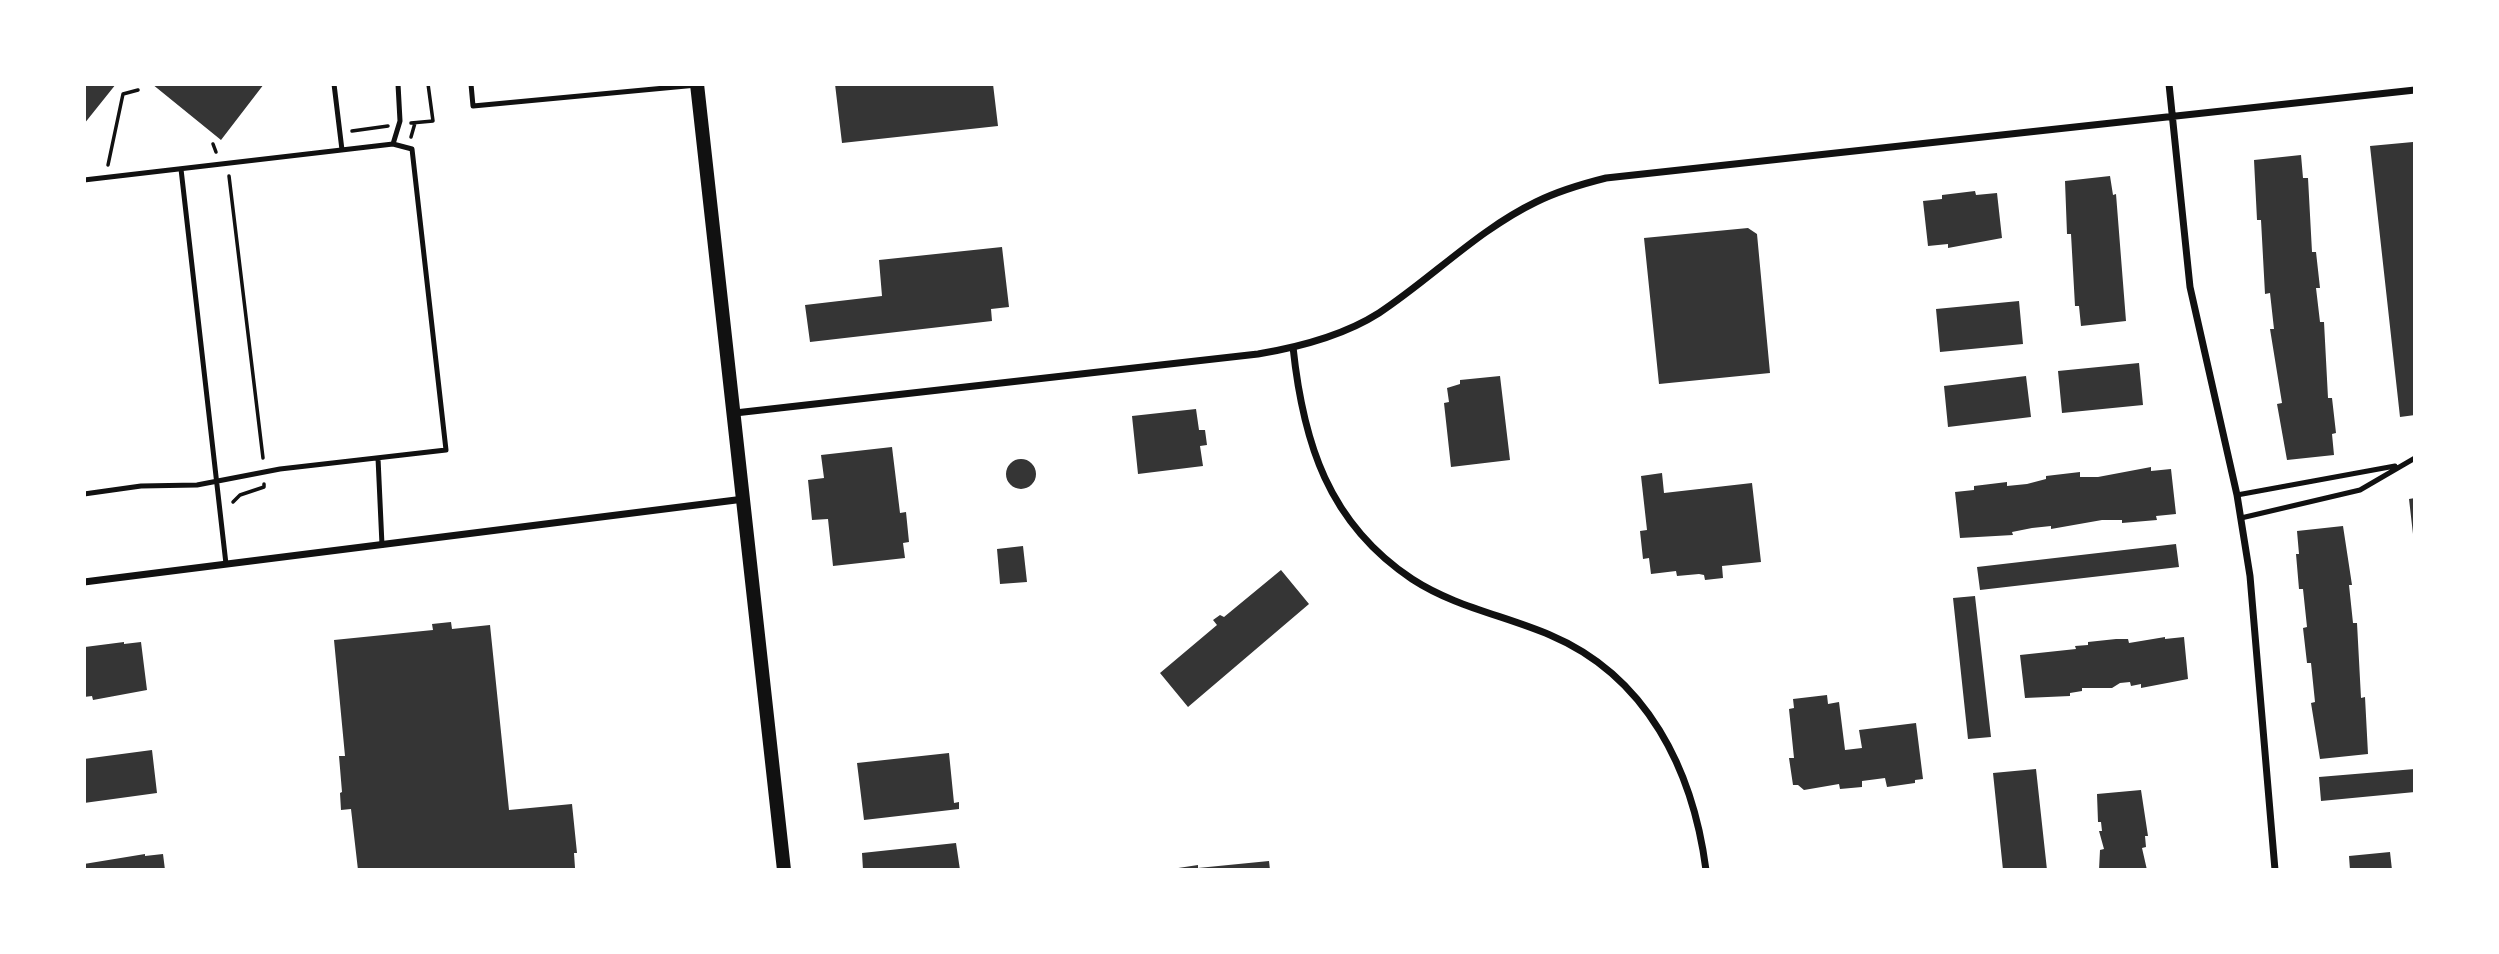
<!DOCTYPE html>
<html>
<head>
<meta charset="utf-8">
<style>
	body { margin:0 }
	#map { position:relative; width:2499px; height:954px; overflow:hidden; background:#fff; font-family:Georgia,serif }
	canvas { display:block }
	.frame { position:absolute; inset:0; border:86px solid #fff; pointer-events:none }
</style>
</head>
<body>
<div id="map">
<canvas width="2499" height="954"></canvas>
<div class="frame"></div>
</div>
<script>
const ctx = document.querySelector('canvas').getContext('2d');
ctx.lineJoin = 'round';
function fillPath(path, color) { ctx.fillStyle = color; ctx.fill(path, 'evenodd'); }
function stroke(path, color, width, dash) { ctx.strokeStyle = color; ctx.lineWidth = width; ctx.lineCap = dash ? 'butt' : 'round'; ctx.setLineDash(dash || []); ctx.stroke(path); }
fillPath(new Path2D(`
	M84 84H116L84 124Z
	M152 84H264L221 140Z
	M835 84H993L998 126 842 143Z
	M2413 142 2415 415 2400 417 2370 146Z
	M2301 155 2303 178H2308L2312 252H2316L2320 288H2316L2320 322H2324L2328 398H2332L2336 433 2332 434 2334 455 2287 460 2277 404 2282 403 2270 329H2274L2270 293 2265 294 2261 220H2257L2254 160Z
	M2110 176 2113 195 2116 194 2126 321 2081 326 2079 306H2075L2071 234H2067L2065 181Z
	M1975 191 1976 195 1997 193 2002 238 1948 248V244L1928 246 1923 201 1942 199V195Z
	M1748 228 1757 234 1770 373 1659 384 1644 238Z
	M1002 247 1009 307 991 309 992 321 810 342 805 305 882 296 879 260Z
	M2019 301 2023 344 1940 352 1936 309Z
	M2139 363 2143 405 2062 413 2058 371Z
	M1500 376 1510 460 1451 467 1444 403 1449 402 1447 388 1460 384V380Z
	M2026 376 2031 417 1948 427 1944 386Z
	M1196 409 1199 430H1205L1207 445 1200 446 1203 466 1138 474 1132 416Z
	M892 447 900 513 906 512 909 542 903 543 905 558 833 566 828 519 812 520 808 480 824 478 821 455Z
	M1006 474a15 15 0 1 1 30 0a15 15 0 1 1-30 0Z
	M2151 467V471L2171 469 2176 514 2156 516 2157 520 2122 523V520H2102L2051 529V526L2032 528 2012 532 2013 535 1960 538 1955 492 1974 490V486L2007 482V486L2027 484 2046 479V476L2080 472V477H2098Z
	M1662 473 1664 493 1752 483 1761 562 1722 566 1723 578 1705 580 1704 575 1699 574 1677 576 1676 571 1651 574 1649 558 1643 559 1640 531 1647 530 1641 476Z
	M2415 498V533L2413 534 2409 499Z
	M2343 526 2352 585H2349L2353 623H2357L2361 698 2365 697 2368 754 2320 759 2311 703 2315 702 2311 663H2307L2303 628 2307 627 2303 589H2299L2296 554H2299L2297 531Z
	M2176 544 2179 567 1980 590 1977 567Z
	M1023 546 1027 582 1000 584 997 549Z
	M1281 570 1309 604 1188 707 1160 673 1217 625 1213 620 1220 615 1224 617Z
	M1975 596 1991 737 1968 739 1953 598Z
	M451 622 452 629 490 625 509 810 572 804 577 853H574L575 868 358 870 351 809 341 810 340 793 342 792 339 756H345L334 640 433 630 432 624Z
	M2165 637V639L2184 637 2188 679 2141 688V684L2131 686 2130 682 2120 683 2112 688H2082V691L2070 693V696L2025 698 2020 655 2076 649 2075 646 2088 645V642L2116 639H2128L2129 643Z
	M124 642V644L141 642 147 690 93 700 92 696 84 697 85 647Z
	M1827 695 1828 704 1839 702 1845 750 1862 748 1859 730 1916 723 1923 779 1915 780V783L1887 787 1885 778 1862 781V787L1840 789 1839 784 1804 790 1798 785H1793L1789 758H1794L1789 709 1794 708 1793 699Z
	M152 750 157 793 84 803V759Z
	M949 753 954 803 959 802V809L864 820 857 763Z
	M2036 769 2047 870H2003L1993 773Z
	M2415 769V792L2321 801 2319 777Z
	M2141 790 2148 836H2145L2146 847 2142 848 2147 870H2099L2100 850 2104 849 2099 831H2102L2101 822H2098L2097 794Z
	M956 843 960 870H863L862 853Z
	M2390 852 2392 870H2350L2349 856Z
	M145 854V856L163 854 165 870H84V864Z
	M1269 861 1270 870H1165L1198 865V868Z`), '#353535');
stroke(new Path2D(`
	M411 123 433 121 428 84
	M352 131 388 126
	M411 137 415 123
	M213 144 216 152
	M108 165 123 94 138 90
	M229 176 263 458
	M233 502 240 495 264 487V484`), '#111', 3.5);
stroke(new Path2D(`
	M334 84 342 150
	M471 84 473 106 697 85
	M393 144 400 121 398 84
	M181 169 226 564
	M84 180 393 144 412 149 446 450 280 469 197 485 141 486 84 494
	M378 458 382 545
	M2237 495 2395 466
	M2241 518 2360 490 2415 458`), '#111', 5);
stroke(new Path2D(`
	M2169 84 2190 287 2237 495 2250 576 2275 870
	M1293 347C1303 442 1328 523 1412 579 1455 607 1503 615 1550 635 1647 676 1693 770 1706 870
	M735 413 1258 354C1300 347 1343 336 1379 313 1432 278 1478 230 1536 202 1558 191 1582 184 1606 178L2415 90
	M84 582 744 499`), '#111', 7);
stroke(new Path2D(`
	M697 84 784 870`), '#111', 14);
</script>
</body>
</html>
